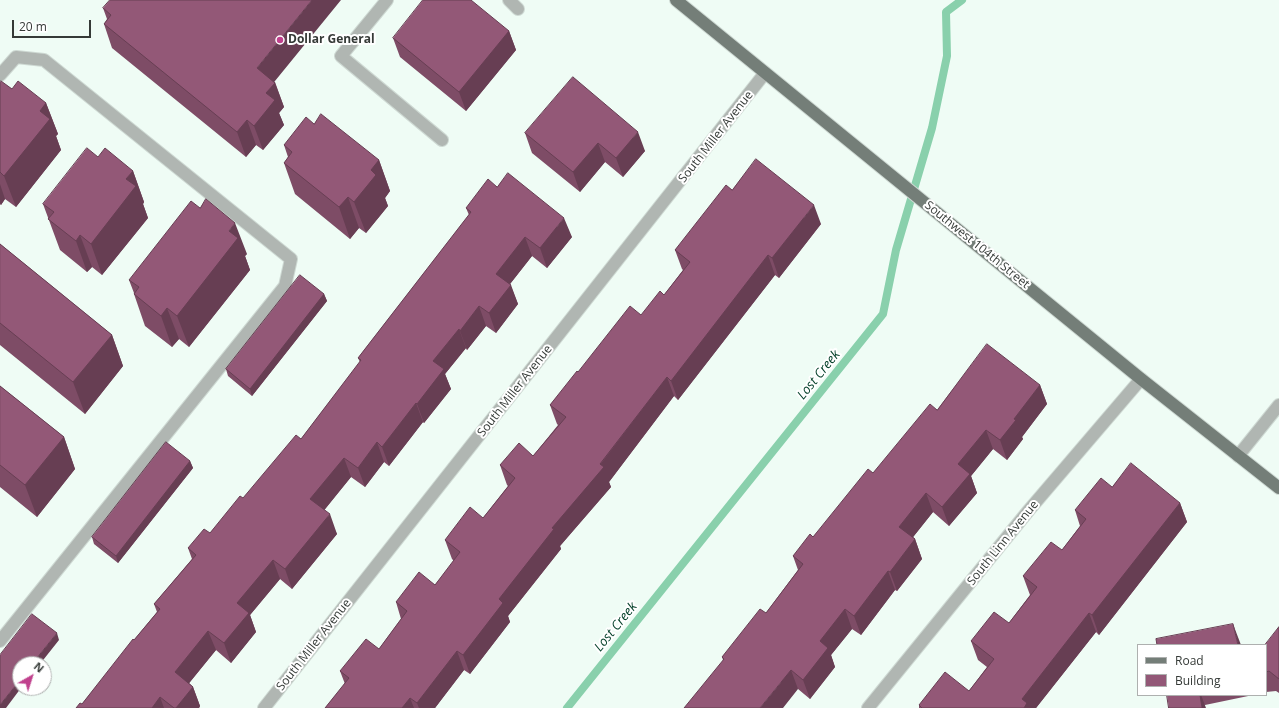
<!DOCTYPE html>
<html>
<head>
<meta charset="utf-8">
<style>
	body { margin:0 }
	#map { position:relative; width:1279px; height:708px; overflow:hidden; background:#effcf5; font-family:"Open Sans",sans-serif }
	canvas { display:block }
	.legend { position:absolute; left:1137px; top:644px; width:130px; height:52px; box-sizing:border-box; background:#fff; border:1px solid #aeb0af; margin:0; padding:5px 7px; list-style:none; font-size:12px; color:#353a37 }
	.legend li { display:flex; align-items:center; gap:8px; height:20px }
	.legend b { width:20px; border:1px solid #aeb0af }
	.north { position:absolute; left:12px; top:656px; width:40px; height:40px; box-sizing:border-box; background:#fff; border:1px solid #aeb0af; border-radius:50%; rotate:39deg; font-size:11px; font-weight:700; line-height:16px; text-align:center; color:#353a37 }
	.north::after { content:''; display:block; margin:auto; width:14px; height:18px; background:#c0418d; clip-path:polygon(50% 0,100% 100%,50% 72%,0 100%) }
	.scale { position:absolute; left:12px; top:20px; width:79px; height:18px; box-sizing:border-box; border:2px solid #353a37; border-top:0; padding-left:5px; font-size:12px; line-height:14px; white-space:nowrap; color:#353a37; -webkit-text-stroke:3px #fff; paint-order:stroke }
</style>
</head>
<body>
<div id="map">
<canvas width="1279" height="708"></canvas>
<ul class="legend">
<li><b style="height:5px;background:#747e78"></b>Road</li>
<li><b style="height:11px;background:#935877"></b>Building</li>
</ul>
<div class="north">N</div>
<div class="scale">20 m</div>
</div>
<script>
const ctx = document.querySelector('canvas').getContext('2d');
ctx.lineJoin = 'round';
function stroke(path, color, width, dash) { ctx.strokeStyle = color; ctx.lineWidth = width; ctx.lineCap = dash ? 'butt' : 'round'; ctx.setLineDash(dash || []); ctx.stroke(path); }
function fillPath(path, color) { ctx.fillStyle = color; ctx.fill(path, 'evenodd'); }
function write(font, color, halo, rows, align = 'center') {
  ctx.font = font + ' "Open Sans",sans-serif'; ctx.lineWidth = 4; ctx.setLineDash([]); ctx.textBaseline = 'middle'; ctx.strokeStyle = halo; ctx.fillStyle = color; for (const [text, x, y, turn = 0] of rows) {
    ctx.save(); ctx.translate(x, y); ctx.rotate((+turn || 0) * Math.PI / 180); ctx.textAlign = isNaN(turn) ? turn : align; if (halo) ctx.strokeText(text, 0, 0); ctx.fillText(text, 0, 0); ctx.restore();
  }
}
stroke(new Path2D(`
	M567 708 883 314 896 250 932 128 947 56 946 12 962 0`), '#89d0ac', 8);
const minor = new Path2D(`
	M387 0 341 56 442 140
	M509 0 518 9
	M0 75 16 57 44 60 291 259 285 286 0 641
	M1238 456 1279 405
	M264 708 765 73
	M868 708 1029 510 1141 379`);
const major = new Path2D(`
	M676 0 1141 379 1279 488`);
stroke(minor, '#ced9d3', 14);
stroke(major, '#ced9d3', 14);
stroke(minor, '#b0b6b2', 12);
stroke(major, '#747e78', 12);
fillPath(new Path2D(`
	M103 8 275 82 284 107 279 113 284 125 263 150 256 145 246 157 112 48 104 24 107 19Z
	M509 31 516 50 466 111 400 57 393 38Z
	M573 77 645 151 623 177 605 162 580 192 532 153 525 133Z
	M0 82 12 89 46 103 58 134 56 136 61 150 16 207 5 199 1 205 0 204Z
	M314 124 379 160 390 191 385 198 388 206 366 233 359 228 350 239 295 194 284 163 288 157 284 145Z
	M98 157 133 171 144 202 143 204 148 218 102 275 92 267 87 272 60 250 43 204Z
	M497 187 572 237 547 268 532 256 510 284 518 304 496 333 486 326 467 350 466 348 445 374 451 389 424 423 423 422 389 466 384 462 365 487 351 477 324 510 337 534 292 589 280 579 250 615 256 632 231 663 216 650 189 683 193 687 200 706 199 708H76L82 704 134 640 157 612 154 604 192 559 188 548 210 533 301 439 360 362 358 358 469 215 466 208Z
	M732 190 821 224 779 278 775 275 678 400 674 396 609 482 611 487 560 546 561 549 508 616 510 622 470 674 464 670 435 708H325L345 684 340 671 379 649 401 619 396 602 435 585 454 561 452 559 445 540 483 518 508 486 507 485 500 465 533 456 558 425 557 424 550 405 578 372 664 295 683 270 682 269 675 250Z
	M0 244 112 335 123 366 85 414 0 345Z
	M247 254 245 256 250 270 189 347 179 339 172 347 145 326 134 294V293L129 280Z
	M324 294 327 301 252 396 228 376 226 369Z
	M1040 385 1047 404 1022 437 1023 439 1007 460 993 449 971 476 977 493 949 526 933 512 913 537 915 539 922 559 897 591 895 590 861 635 852 629 831 655 835 667 810 699 798 689 723 660 722 657 766 613 798 570 793 556 813 537 873 473 937 410Z
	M0 386 64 437 75 469 37 517 0 487Z
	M190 461 193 468 118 563 94 544 92 537Z
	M1112 487 1180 503 1187 522 1099 635 1096 632 1036 708H919V705L969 691 987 667 978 660 971 641 1009 623 1030 595 1023 576 1062 550 1080 526 1075 510Z
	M1279 627V693L1276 691 1266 692V645Z
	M1167 695H1253L1205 705Z`), '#7e4c66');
fillPath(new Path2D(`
	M312 0H341L266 92 257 68Z
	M509 31 516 50 466 111 459 92Z
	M275 83 284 107 279 113 284 125 263 150 254 126 266 93Z
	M46 103 58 134 56 136 61 150 16 207 4 176 40 111Z
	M247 120 256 145 246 157 237 132Z
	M638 132 645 151 623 177 616 158Z
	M598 143 605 162 580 192 573 172Z
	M379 160 390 191 385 198 388 206 366 233 354 202 371 170Z
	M133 171 144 202 143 204 148 218 102 275 91 244 126 179Z
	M0 184 5 199 1 205 0 203Z
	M348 197 359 228 350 239 339 207Z
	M814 205 821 224 779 278 772 258Z
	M564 218 572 237 547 268 540 248Z
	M235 223 247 254 245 256 250 270 189 347 177 316 229 231Z
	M80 235 92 267 87 272 76 241Z
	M525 237 532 256 503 293 496 274Z
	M768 255 775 275 678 400 671 381Z
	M511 285 518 304 496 333 489 313Z
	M324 294 327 301 252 396 250 389Z
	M479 306 486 326 467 350 460 331Z
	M167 308 179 339 172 347 161 316Z
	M459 329 466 348 445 374 451 389 424 423 417 404 433 361Z
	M112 335 123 366 85 414 73 382Z
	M667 377 674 396 609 482 611 487 560 546 561 549 508 616 510 622 470 674 463 655 499 599 552 528Z
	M1040 385 1047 404 1022 437 1023 439 1007 460 1000 440 1014 419Z
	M416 403 423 422 389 466 382 447Z
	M986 430 993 449 971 476 977 493 949 526 942 507 958 464Z
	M64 437 75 469 37 517 25 485Z
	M377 442 384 462 365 487 358 468Z
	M344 458 351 477 318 518 310 499Z
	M190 461 193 468 118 563 116 556Z
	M926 493 933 512 906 546 899 527Z
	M1180 503 1187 522 1099 635 1092 615Z
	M330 514 337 534 292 589 285 569Z
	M915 539 922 559 897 591 890 572Z
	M273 560 280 579 250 615 256 632 231 663 224 643 237 603Z
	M888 571 895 590 861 635 854 616Z
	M845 609 852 629 831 655 835 667 810 699 803 680 820 641Z
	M1089 613 1096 632 1036 708H1024L1022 699Z
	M1233 624 1241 645H1238Z
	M208 631 216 650 182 692 175 672Z
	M57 633 59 640 40 664H32Z
	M457 651 464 670 435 708H419L417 703Z
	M791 670 798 689 783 708H760Z
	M20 680V688H21L6 708H0V705Z
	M193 687 200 706 199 708H176Z
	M1200 695H1201L1206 708H1202Z
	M160 697 164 708H152Z
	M410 698 414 708H402Z`), '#673e53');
const building = new Path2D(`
	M110 0H312L257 68 275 83 266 93 275 100 254 126 247 120 237 132 104 24 111 15 103 8Z
	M423 0H471L509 31 459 92 393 38Z
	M573 77 638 132 616 158 598 143 573 172 525 133Z
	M1 81 12 89 18 81 46 103 40 111 50 119 4 176 0 172V82Z
	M321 114 379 160 371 170 376 175 354 202 348 197 339 207 284 163 292 152 284 145 306 117 314 124Z
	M87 148 98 157 105 148 133 171 126 179 136 186 91 244 80 235 76 241 48 219 54 212 43 204Z
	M756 159 814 205 772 258 768 255 671 381 667 377 600 464 604 467 552 528 554 529 499 599 503 603 463 655 457 651 417 703 410 698 402 708H325L349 678 340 671 366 639 379 649 407 611 396 602 419 572 435 585 460 552 445 540 470 507 483 518 515 478 500 465 519 443 533 456 566 417 550 405 577 371 578 372 630 306 641 315 660 291 664 295 690 262 675 250 726 185 732 190Z
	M508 173 564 218 540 248 525 237 496 274 511 285 489 313 479 306 460 331 459 329 433 361 444 369 417 404 416 403 382 447 377 442 358 468 344 458 310 499 330 514 285 569 273 560 237 603 249 613 224 643 208 631 175 672 193 687 176 708H174L160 697 152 708H76L80 703 82 704 133 639 134 640 160 609 154 604 196 555 188 548 204 529 210 533 240 496 243 498 296 435 301 439 361 360 358 358 471 212 466 208 488 179 497 187Z
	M206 199 235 223 229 231 238 238 177 316 167 308 161 316 134 294 139 287 129 280 191 201 200 208Z
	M0 244 112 335 73 382 0 323Z
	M300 275 324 294 250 389 226 369Z
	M987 344 1040 385 1014 419 1016 420 1000 440 986 430 958 464 970 474 942 507 926 493 899 527 915 539 890 572 888 571 854 616 845 609 820 641 828 648 803 680 791 670 760 708H684L724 659 722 657 760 609 766 613 803 564 793 556 810 534 813 537 868 469 873 473 930 404 937 410Z
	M0 386 64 437 25 485 0 465Z
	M166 442 190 461 116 556 92 537Z
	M1131 463 1180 503 1092 615 1089 613 1022 699 1027 703 1024 708H922L919 705 945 672 969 691 994 659 971 641 994 612 1009 623 1037 587 1023 576 1051 542 1062 550 1086 519 1075 510 1101 478 1112 487Z
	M32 614 57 633 32 664H20V680L0 705V655Z
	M1233 624 1238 645H1157L1156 639Z
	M1279 627V679L1269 671 1266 672V645H1265Z
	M1167 695H1200L1202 708H1169Z`);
fillPath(building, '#935877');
stroke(building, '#673e53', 1);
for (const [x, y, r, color] of [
	[280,40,4,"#c0418d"]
]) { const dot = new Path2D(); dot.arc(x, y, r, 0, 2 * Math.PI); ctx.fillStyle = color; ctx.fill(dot); stroke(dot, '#fff', 1.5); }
write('bold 12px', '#353a37', '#fff', [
	["Dollar General",288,40]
], 'left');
write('12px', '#353a37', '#fff', [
	["South Miller Avenue",716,137,-52],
	["Southwest 104th Street",977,245,39],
	["South Miller Avenue",515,391,-52],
	["South Linn Avenue",1003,543,-51],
	["South Miller Avenue",314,645,-52]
]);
write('italic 13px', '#07432c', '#fff', [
	["Lost Creek",819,375,-51],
	["Lost Creek",616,627,-51]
]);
</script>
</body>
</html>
